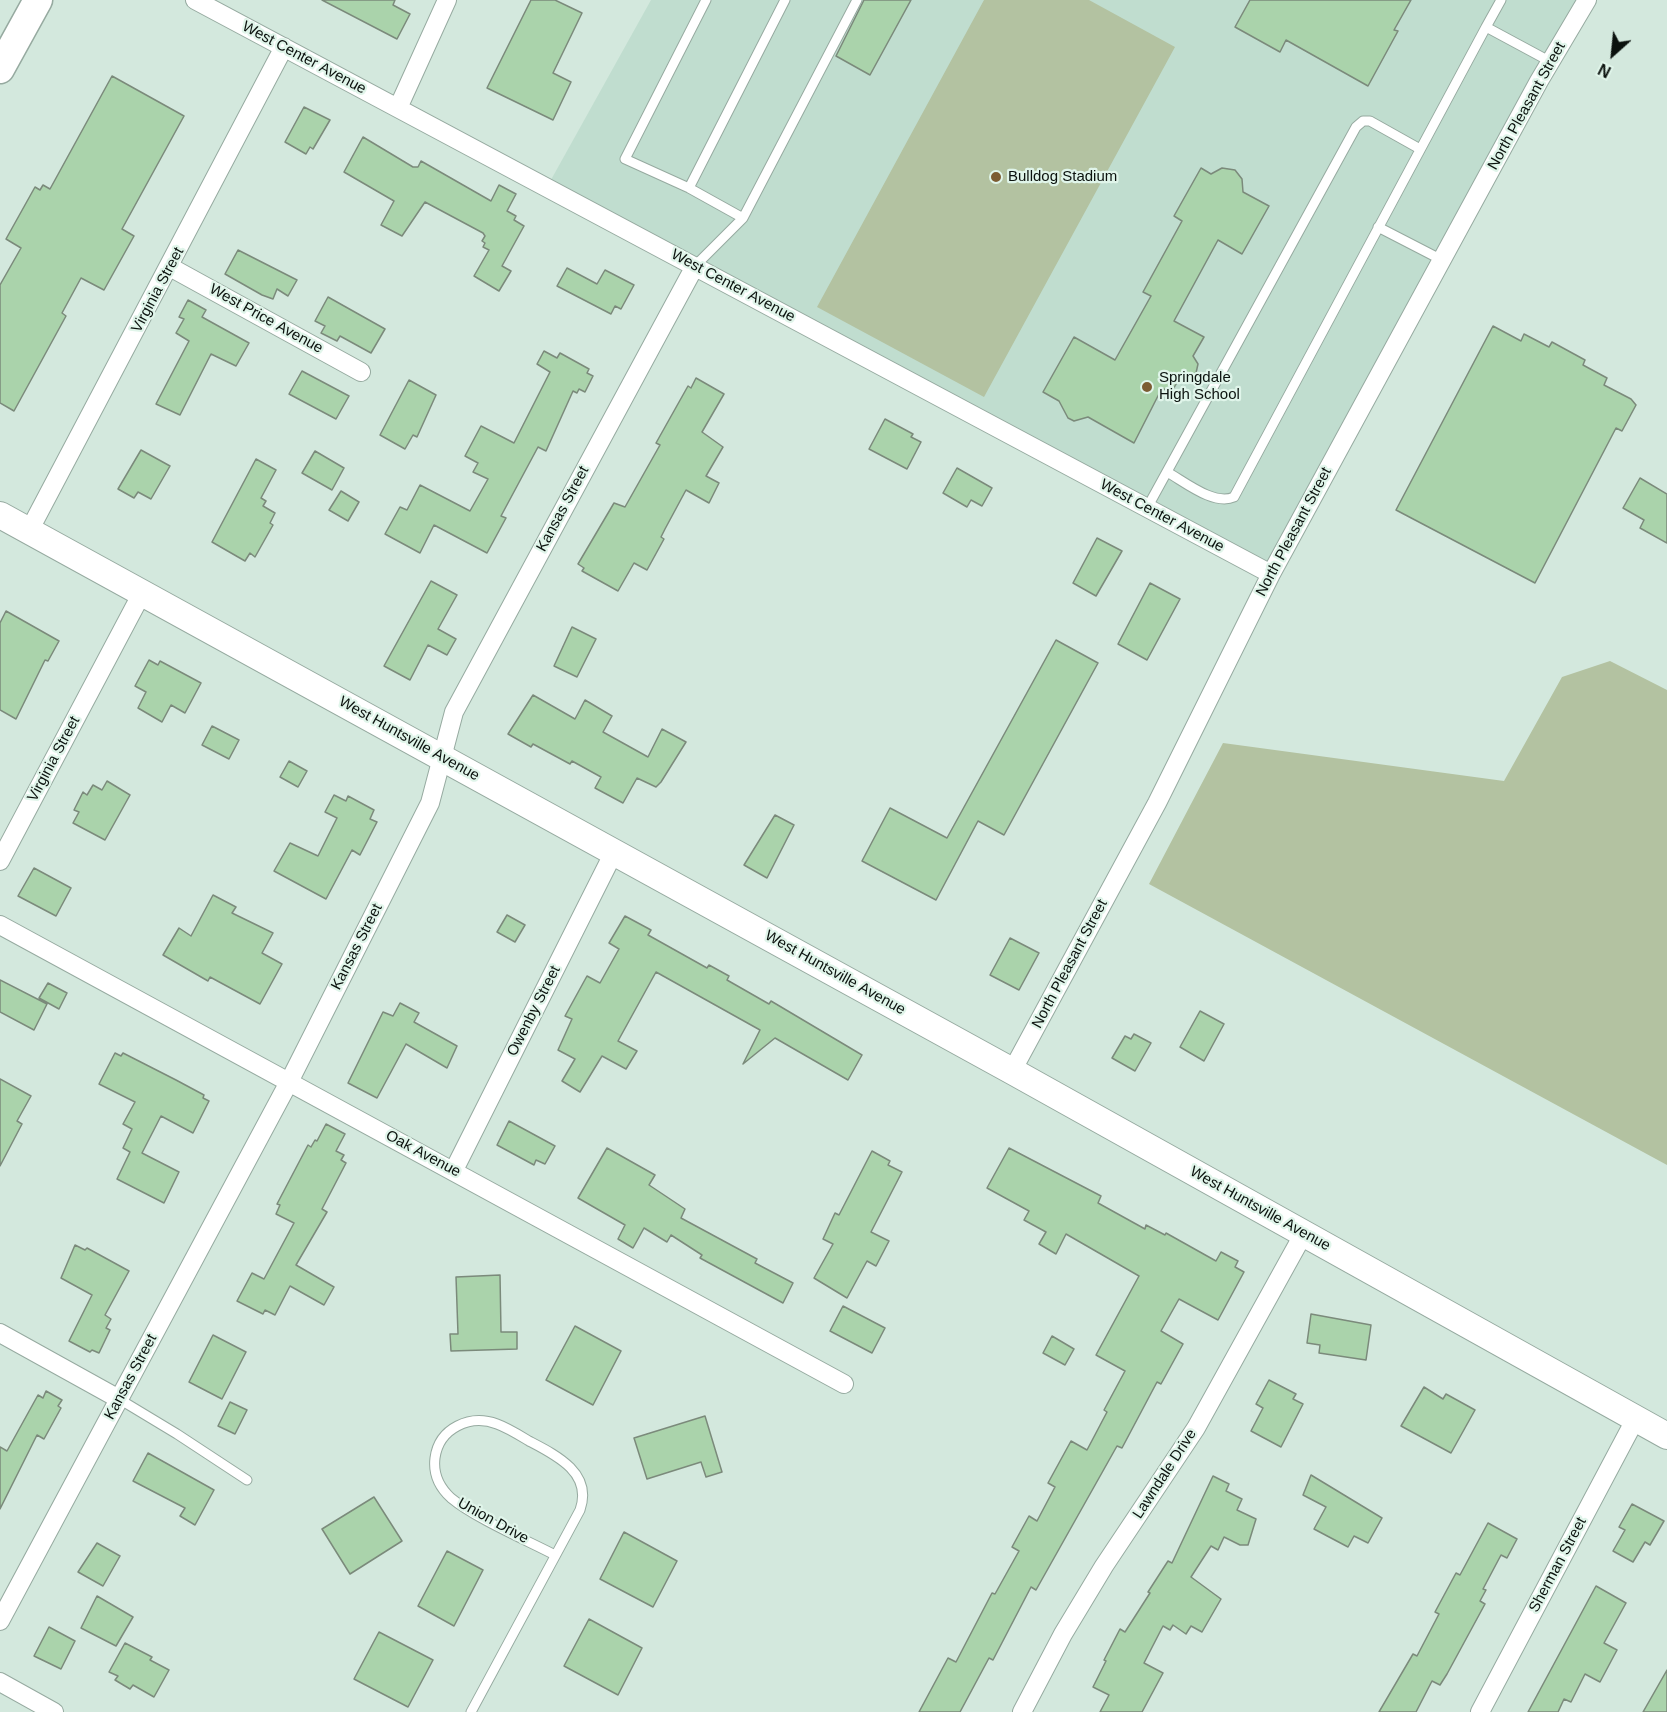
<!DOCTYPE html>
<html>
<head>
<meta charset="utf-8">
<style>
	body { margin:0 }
	#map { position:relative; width:1667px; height:1712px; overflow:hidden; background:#d3e8dd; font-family:Helvetica,sans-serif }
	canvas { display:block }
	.north { position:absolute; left:1583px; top:24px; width:60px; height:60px; -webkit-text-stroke:4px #e0f5ea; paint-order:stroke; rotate:207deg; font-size:16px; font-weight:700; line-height:24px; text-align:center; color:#0b120e }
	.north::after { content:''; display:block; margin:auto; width:21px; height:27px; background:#0b120e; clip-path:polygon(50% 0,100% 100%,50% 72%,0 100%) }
</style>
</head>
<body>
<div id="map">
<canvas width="1667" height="1712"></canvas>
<div class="north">N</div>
</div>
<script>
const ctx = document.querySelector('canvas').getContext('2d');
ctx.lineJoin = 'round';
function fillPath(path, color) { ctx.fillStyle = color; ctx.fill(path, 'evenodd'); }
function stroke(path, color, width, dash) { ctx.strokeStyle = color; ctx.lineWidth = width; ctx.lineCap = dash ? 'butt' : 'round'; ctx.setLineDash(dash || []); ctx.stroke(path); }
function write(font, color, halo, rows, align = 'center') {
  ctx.font = font + ' Helvetica,sans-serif'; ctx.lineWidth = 4.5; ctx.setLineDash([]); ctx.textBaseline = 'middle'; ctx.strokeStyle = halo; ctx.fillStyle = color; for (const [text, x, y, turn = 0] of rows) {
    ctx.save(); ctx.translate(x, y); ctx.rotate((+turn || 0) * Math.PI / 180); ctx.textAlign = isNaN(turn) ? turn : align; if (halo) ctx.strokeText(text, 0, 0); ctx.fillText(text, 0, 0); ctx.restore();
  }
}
fillPath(new Path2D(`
	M651 0H1587L1271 574 547 187Z`), '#c0ddcf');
fillPath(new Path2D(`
	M984 0H1089L1175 47 984 397 817 307Z
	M1610 661 1667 690V1165L1149 884 1223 743 1504 781 1562 677Z`), '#b3c2a1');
const building = new Path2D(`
	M322 0H395L393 5 410 14 397 39Z
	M531 0H555L582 13 553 73 571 82 553 120 487 88Z
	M864 0H911L870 75 836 56Z
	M1250 0H1411L1394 30 1398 31 1368 86 1286 40 1280 52 1235 27Z
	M112 76 184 116 122 229 134 236 104 290 81 278 62 313 66 316 14 411 0 403V285L21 248 6 239 35 187 40 190 43 185 50 189Z
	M304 107 330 120 313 149 310 147 306 154 285 142Z
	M363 137 413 167H418L421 161 491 201 499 185 516 194 507 211 516 216 514 220 524 226 502 266 511 271 499 291 474 276 489 250 483 247 485 243 482 241 485 236 483 233 425 202 402 236 381 225 394 201 344 172Z
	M1201 168 1211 174 1222 168 1235 170 1242 179 1243 192 1269 206 1242 254 1218 240 1174 321 1204 337 1193 356 1198 364 1196 373 1179 379 1171 393 1162 388 1134 443 1088 417 1074 421 1068 418 1059 401 1043 392 1074 337 1115 360 1151 296 1143 292 1182 221 1174 216Z
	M238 250 297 280 288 296 277 289 273 299 262 295 225 274Z
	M567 268 597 284 605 270 634 285 621 309 615 306 611 314 557 286Z
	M328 297 385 329 371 353 340 336 337 341 321 333 325 326 315 321Z
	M188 300 206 310 202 317 249 343 236 366 211 354 180 415 156 404 189 341 176 333 184 319 179 317Z
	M1493 326 1521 341 1524 334 1549 347 1552 342 1585 360 1583 365 1607 378 1604 385 1631 399 1636 405 1622 431 1616 428 1535 583 1396 510Z
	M544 351 557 358 560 353 589 369 587 373 593 376 585 392 579 389 577 393 573 391 546 451 538 447 501 516 506 518 487 553 434 525 420 553 385 534 400 507 407 510 420 485 470 511 488 479 473 472 478 463 465 456 481 426 514 443 550 372 537 364Z
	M302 371 349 396 336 419 289 394Z
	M696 378 724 394 702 432 723 447 706 476 719 483 709 503 686 490 665 529 661 537 664 539 647 570 634 563 618 591 582 571 584 568 578 564 614 503 625 507 660 445 656 443 688 386 691 388Z
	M409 380 436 395 417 437 413 435 405 449 380 435Z
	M885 419 913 434 911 437 921 442 907 469 869 449Z
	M141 450 170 466 151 499 138 492 134 498 118 489Z
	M315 451 344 468 332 490 302 473Z
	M256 459 276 470 261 498 266 501 263 506 275 513 270 523 273 525 255 557 250 553 245 561 212 542Z
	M957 468 992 488 982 506 971 500 967 507 943 493Z
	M1640 478 1667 494V543L1640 528 1644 520 1623 508Z
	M341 491 359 502 348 521 329 510Z
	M1097 538 1122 551 1096 596 1073 583Z
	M431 581 457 595 438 629 456 639 447 655 428 645 410 680 384 666Z
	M1150 583 1180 599 1147 660 1118 644Z
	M6 611 59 641 48 661 45 660 16 719 0 710V623Z
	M572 627 596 639 577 677 554 666Z
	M1056 640 1098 663 1004 835 978 821 936 900 862 861 890 808 947 838Z
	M149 660 158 665 160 661 201 683 185 713 171 705 162 722 138 708 146 692 135 686Z
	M533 695 575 719 585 700 612 716 603 732 648 757 662 729 686 742 661 782 656 787 637 778 623 803 595 788 601 777 572 761 570 764 533 744 531 747 508 734Z
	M212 726 239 740 229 759 202 745Z
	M289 761 307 771 298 787 280 777Z
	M107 781 130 795 105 840 73 823 79 812 74 810 83 792 87 795 93 785 102 790Z
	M334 795 346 801 348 796 374 810 370 819 377 822 360 855 352 850 326 899 274 871 290 843 318 856 337 818 325 812Z
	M775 815 794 825 767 878 744 865Z
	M34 868 71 888 56 916 18 896Z
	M213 895 236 907 232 913 273 933 262 953 282 964 260 1004 210 977 208 981 163 955 179 928 191 936Z
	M507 915 525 925 515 942 497 932Z
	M625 916 651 930 648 935 707 968 709 965 729 976 727 980 769 1004 771 1001 862 1055 848 1080 775 1038 743 1064 760 1030 656 972 618 1041 637 1051 626 1069 602 1056 580 1092 562 1081 575 1059 558 1050 572 1019 565 1016 587 976 600 983 619 949 609 943Z
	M1010 938 1039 953 1019 990 990 975Z
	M0 980 47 1004 34 1030 0 1012Z
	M48 983 67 993 59 1009 39 998Z
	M400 1003 419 1013 414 1022 457 1046 447 1068 406 1044 377 1098 348 1083 383 1012 393 1016Z
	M1200 1011 1224 1024 1204 1061 1180 1047Z
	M1134 1034 1151 1043 1135 1071 1112 1058 1125 1036 1131 1039Z
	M115 1053 121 1056 123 1053 176 1080 204 1095 203 1098 209 1101 193 1133 161 1116 142 1153 179 1172 164 1203 117 1179 130 1152 123 1148 132 1129 123 1124 135 1102 99 1084Z
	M0 1079 31 1096 17 1121 22 1124 0 1166Z
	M509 1121 555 1146 545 1164 536 1160 534 1165 497 1145Z
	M326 1124 345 1134 336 1151 344 1155 341 1160 346 1163 322 1209 327 1212 296 1265 334 1287 324 1305 290 1286 275 1315 265 1310 263 1314 237 1301 252 1273 264 1279 294 1223 276 1214 280 1205 277 1204 308 1145 311 1147 315 1140 317 1141Z
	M607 1148 655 1175 649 1185 685 1209 681 1218 757 1259 755 1263 793 1283 783 1303 700 1258 702 1255 671 1235 667 1242 644 1228 633 1248 618 1239 625 1225 578 1198Z
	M1009 1148 1101 1196 1098 1203 1145 1229 1146 1225 1165 1235 1166 1233 1216 1261 1221 1252 1238 1261 1235 1267 1244 1272 1218 1320 1179 1299 1161 1331 1183 1344 1161 1384 1157 1382 1122 1448 1117 1446 1036 1590 1031 1587 993 1660 989 1658 960 1712H919L948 1658 956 1662 992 1593 995 1594 1019 1551 1012 1547 1029 1516 1037 1521 1055 1487 1048 1483 1071 1441 1087 1450 1107 1412 1104 1410 1125 1371 1096 1355 1139 1276 1066 1234 1056 1254 1039 1244 1046 1232 1024 1220 1029 1211 987 1188Z
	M872 1151 890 1161 888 1165 902 1172 871 1232 889 1241 876 1266 867 1261 847 1298 814 1278 833 1244 823 1239 835 1213 839 1215Z
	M75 1245 85 1250 87 1248 129 1271 105 1315 111 1319 106 1328 110 1330 99 1353 92 1350 90 1352 69 1341 92 1295 61 1278Z
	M500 1275 501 1332H517V1349L451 1351 450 1334H458L456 1277Z
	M843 1306 885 1328 872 1353 830 1331Z
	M1311 1314 1371 1325 1366 1360 1319 1353 1320 1345 1307 1343Z
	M575 1326 621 1351 593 1405 546 1380Z
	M213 1335 246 1352 222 1399 189 1382Z
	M1052 1336 1074 1349 1065 1365 1043 1353Z
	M1269 1380 1296 1394 1293 1399 1303 1404 1281 1447 1251 1431 1263 1408 1256 1404Z
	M1424 1387 1443 1399 1446 1394 1475 1410 1451 1453 1401 1426Z
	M46 1391 62 1400 58 1406 61 1408 44 1439 37 1435 0 1509V1447L7 1451 38 1395 43 1398Z
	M230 1402 247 1410 235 1434 218 1426Z
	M705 1416 722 1472 706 1477 701 1462 647 1479 634 1438Z
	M148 1453 214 1490 195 1525 180 1516 185 1508 133 1481Z
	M1311 1475 1382 1518 1368 1543 1354 1536 1348 1547 1314 1529 1326 1507 1303 1495Z
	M1213 1476 1229 1484 1226 1491 1242 1499 1237 1510 1256 1519 1248 1545H1240L1224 1537 1218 1550 1211 1546 1191 1577 1221 1599 1202 1632 1191 1626 1186 1634 1173 1625 1170 1630 1163 1626 1144 1663 1163 1673 1142 1712H1100L1109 1695 1093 1687 1106 1661 1104 1660 1120 1629 1125 1632 1150 1593 1148 1592 1168 1561 1172 1563Z
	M374 1497 402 1541 350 1574 322 1529Z
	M1632 1504 1664 1521 1650 1545 1645 1542 1633 1562 1613 1551 1625 1530 1619 1527Z
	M1488 1523 1517 1539 1507 1558 1501 1555 1483 1589 1486 1590 1480 1601 1485 1604 1447 1674 1440 1685 1432 1681 1416 1712H1379L1413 1654 1417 1656 1439 1614 1435 1612 1456 1573 1460 1575Z
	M624 1532 677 1561 653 1607 600 1579Z
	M97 1543 120 1556 103 1586 78 1572Z
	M447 1551 483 1570 454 1626 418 1606Z
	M1596 1586 1626 1603 1604 1643 1617 1650 1600 1682 1585 1674 1571 1702 1564 1699 1558 1712H1528Z
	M97 1596 133 1617 116 1646 81 1628Z
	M589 1619 642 1648 618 1695 564 1666Z
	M49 1627 75 1641 61 1669 34 1656Z
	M379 1632 433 1660 408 1707 354 1679Z
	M125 1643 152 1657 150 1660 169 1670 154 1697 133 1685 130 1689 115 1680 118 1676 109 1672Z
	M1667 1670V1712H1643Z`);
fillPath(building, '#aad3ab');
stroke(building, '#7b8a7b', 1.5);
const service = new Path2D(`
	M706 0 625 159 689 188 743 218
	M1501 0 1486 27 1551 62
	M689 188 785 0
	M1378 227 1442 260
	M695 266 743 218 857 0
	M1167 472C1185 482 1214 506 1234 497L1486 27
	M1147 508 1356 127 1363 121H1370L1420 149
	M119 1399 177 1434 247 1480
	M471 1712 580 1510C593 1473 556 1455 529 1441 519 1435 508 1428 497 1424 470 1414 439 1428 435 1458 433 1474 439 1487 451 1498 475 1518 526 1540 555 1555`);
const minor = new Path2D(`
	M195 0 1271 574
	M398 108 447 0
	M170 267 361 372
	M29 531 284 47
	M0 861 142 593
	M0 925 844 1384
	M1012 1071 1157 803 1271 574 1539 81 1587 0
	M454 1170 614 852
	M0 1333 119 1399
	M0 1621 289 1082 430 803 454 712 695 266
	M0 1682 54 1712
	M1022 1712 1063 1634 1104 1566 1196 1428 1304 1233
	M1480 1712 1636 1418`);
const secondary = new Path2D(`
	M0 515 1012 1071 1667 1436`);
const primary = new Path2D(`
	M0 69 38 0`);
stroke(service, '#96aaa0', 11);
stroke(minor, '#96aaa0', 20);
stroke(secondary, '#96aaa0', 28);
stroke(primary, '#96aaa0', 31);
stroke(service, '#fff', 9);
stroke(minor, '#fff', 18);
stroke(secondary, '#fff', 26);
stroke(primary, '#fff', 28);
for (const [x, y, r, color] of [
	[996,177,6,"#7c5c32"],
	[1147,387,6,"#7c5c32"]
]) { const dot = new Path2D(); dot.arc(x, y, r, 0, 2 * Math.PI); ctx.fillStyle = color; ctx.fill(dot); stroke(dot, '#e0f5ea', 2); }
write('15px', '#0b120e', '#e0f5ea', [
	["West Center Avenue",304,58,28],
	["North Pleasant Street",1527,106,-61],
	["West Center Avenue",733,286,28],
	["Virginia Street",158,290,-62],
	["West Price Avenue",266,319,29],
	["Kansas Street",563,509,-62],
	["West Center Avenue",1162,516,28],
	["North Pleasant Street",1294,532,-62],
	["West Huntsville Avenue",409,739,29],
	["Virginia Street",54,759,-62],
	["Kansas Street",357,947,-63],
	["North Pleasant Street",1070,964,-62],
	["West Huntsville Avenue",835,973,29],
	["Owenby Street",534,1011,-63],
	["Oak Avenue",423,1154,28],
	["West Huntsville Avenue",1260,1209,29],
	["Kansas Street",131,1377,-62],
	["Lawndale Drive",1165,1474,-57],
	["Union Drive",493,1521,29],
	["Sherman Street",1558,1565,-62]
]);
write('15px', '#0b120e', '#e0f5ea', [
	["Bulldog Stadium",1008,177],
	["Springdale",1159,378],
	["High School",1159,395]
], 'left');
</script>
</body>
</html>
